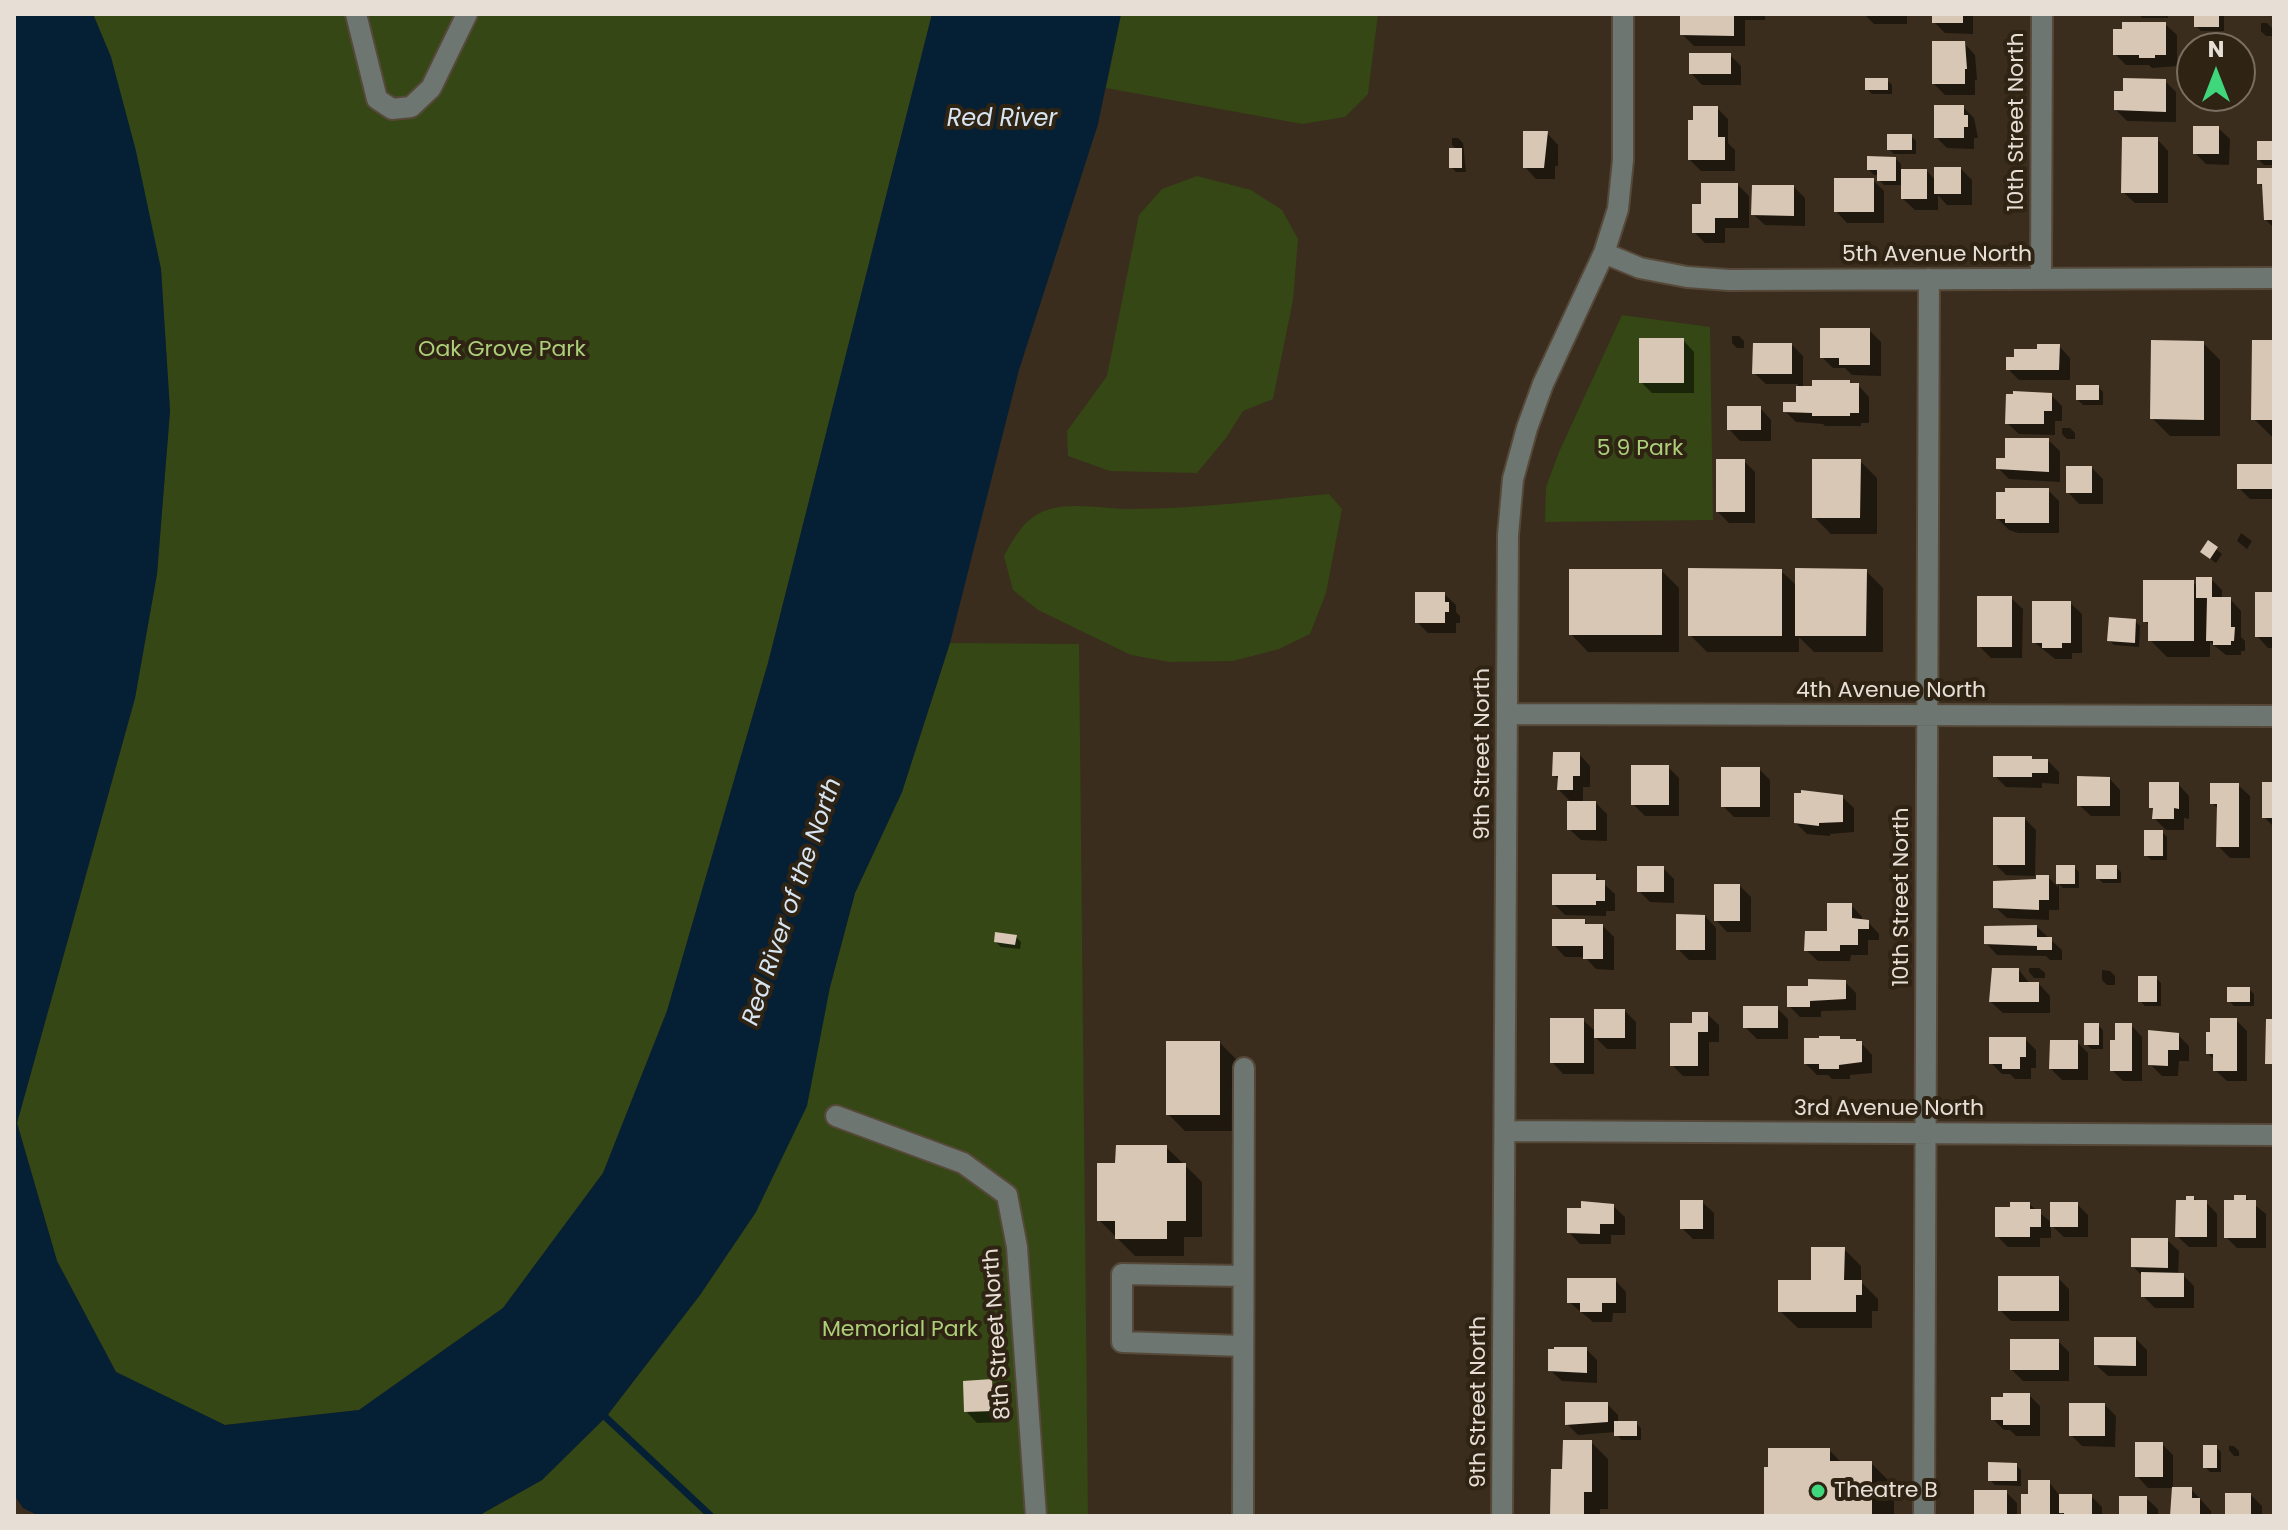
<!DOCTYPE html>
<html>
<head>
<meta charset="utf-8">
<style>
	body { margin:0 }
	#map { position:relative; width:2288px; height:1530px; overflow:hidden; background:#3a2d1d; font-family:Poppins,sans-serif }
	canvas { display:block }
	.frame { position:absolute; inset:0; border:16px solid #e7dfd5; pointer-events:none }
	.north { position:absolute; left:2176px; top:32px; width:80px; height:80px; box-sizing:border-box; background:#2f2314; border:2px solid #796e61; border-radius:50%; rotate:0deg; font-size:22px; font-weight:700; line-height:32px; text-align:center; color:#e7dfd5 }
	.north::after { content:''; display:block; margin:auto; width:28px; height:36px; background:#40d77c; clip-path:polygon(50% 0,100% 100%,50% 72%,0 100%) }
</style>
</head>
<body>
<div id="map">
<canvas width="2288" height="1530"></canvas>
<div class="frame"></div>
<div class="north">N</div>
</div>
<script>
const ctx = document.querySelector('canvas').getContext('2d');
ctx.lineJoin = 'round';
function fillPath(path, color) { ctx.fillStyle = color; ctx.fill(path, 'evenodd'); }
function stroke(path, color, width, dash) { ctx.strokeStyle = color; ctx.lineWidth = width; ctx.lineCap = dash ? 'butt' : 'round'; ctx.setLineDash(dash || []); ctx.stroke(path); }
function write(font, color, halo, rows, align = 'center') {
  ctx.font = font + ' Poppins,sans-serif'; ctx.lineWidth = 8; ctx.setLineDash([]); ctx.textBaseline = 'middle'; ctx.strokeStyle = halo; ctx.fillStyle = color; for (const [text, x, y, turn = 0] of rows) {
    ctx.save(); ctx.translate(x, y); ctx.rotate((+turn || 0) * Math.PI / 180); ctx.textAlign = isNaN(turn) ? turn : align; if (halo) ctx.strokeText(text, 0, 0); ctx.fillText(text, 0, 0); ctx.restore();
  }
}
fillPath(new Path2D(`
	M93 14H932L768 663 667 1011 603 1173 503 1308 359 1410 224 1425 116 1372 57 1261 17 1123 135 698 157 574 170 411 161 269 111 57Z
	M1121 14H1378L1368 94 1345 117 1302 124 1106 88Z
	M1197 176 1251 190 1282 210 1298 239 1293 300 1273 399 1243 411 1226 438 1197 473 1110 471 1068 456 1067 431 1107 376 1139 215 1162 189Z
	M1622 315 1710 327 1713 520 1545 522 1546 487 1559 452Z
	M1329 494 1342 509 1326 593 1310 634 1279 649 1233 661 1170 662 1131 655 1038 610 1013 590 1004 556C1014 538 1024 519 1044 511 1070 501 1103 509 1131 509 1197 509 1263 500 1329 494Z
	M950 643 1079 644 1088 1516H478L542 1480 606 1417 700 1295 756 1212 830 987 855 893 902 792Z`), '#344714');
fillPath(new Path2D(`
	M14 14H93L111 57 136 151 161 269 170 411 157 574 135 698 17 1123 57 1261 116 1372 225 1425 359 1410 503 1308 603 1173 667 1011 768 663 932 14H1121L1098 124 1019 370 950 643 902 792 855 893 830 987 807 1106 756 1212 700 1295 606 1417 542 1480 478 1516H39L23 1508 14 1495Z`), '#051f35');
fillPath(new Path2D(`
	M1691 14H1765V20H1745V46H1694L1682 34Z
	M1864 14H1907V24H1874Z
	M1934 14H1973V34L1945 33 1934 22Z
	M2139 14H2168V18H2142Z
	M2196 14H2221L2224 16V31H2201L2196 26Z
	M2261 23H2267L2272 28V36H2266L2261 31Z
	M2165 24 2177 35V66L2152 68 2149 65H2126L2115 54Z
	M1964 43 1975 55 1977 80H1975V95H1945L1934 84Z
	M1730 55 1741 66V85H1702L1691 73Z
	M1887 80 1892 85V94H1872L1867 89Z
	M2165 81 2176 92V122L2127 121 2116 110Z
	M1963 107 1974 118 1978 138H1974V149L1947 148 1936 137Z
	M1717 108 1728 119V143L1735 150V171H1701L1690 160Z
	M2218 128 2230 139 2229 165 2206 164 2195 153Z
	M1547 133 1558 145V166H1555V179H1536L1525 167Z
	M1911 136 1916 141V154H1894L1889 149Z
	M1452 138H1458L1463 143 1466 172H1456L1451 167 1457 150 1452 145Z
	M2157 139 2168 151V203H2135L2123 192Z
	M2272 143 2274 165H2264L2259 160Z
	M1896 159 1901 164V171H1927L1936 181 1961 169 1972 180V205H1947L1938 195V210H1915L1903 199V185H1884L1879 180V175H1874L1869 170Z
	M2274 170V228L2266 220 2264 188 2259 183Z
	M1873 180 1884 191V223H1847L1836 211Z
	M1738 185 1749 196V228H1725V243H1705L1694 232Z
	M1794 187 1805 198V226L1765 225 1753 214Z
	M1869 330 1881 342V376L1852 375 1845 368H1833L1822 357Z
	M1732 336H1739L1744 341V348H1737L1732 343Z
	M1683 340 1694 352V393H1652L1641 382Z
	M2274 342V436H2271L2254 419Z
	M2203 343 2220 360V436H2170L2152 418Z
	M1792 345 1803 356V388L1849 382 1858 385 1869 397V423H1861V426H1825L1823 424 1796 422 1785 411 1798 404V384H1766L1754 373Z
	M2059 346 2070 358V380H2019L2008 369Z
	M2098 387 2103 392V405H2083L2078 400Z
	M2051 395 2062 406V421H2055V435L2019 434 2007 423Z
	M1760 408 1771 420V441H1740L1729 429Z
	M2062 428H2070L2075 433V439H2067L2062 434Z
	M2048 440 2060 451V482L2009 479 1998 468 2007 460Z
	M1744 461 1755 472V523H1729L1718 512Z
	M1860 461 1877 478V534H1831L1814 517Z
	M2274 466V499H2250L2239 488Z
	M2092 468 2103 479V504H2079L2068 492Z
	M2048 490 2059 501V533H2018L2009 530 1998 519Z
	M2241 533 2252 541 2247 549 2237 541Z
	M2208 543 2222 554 2216 563 2208 557Z
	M1662 571 1679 588V652H1588L1571 634Z
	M1781 571 1797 586 1866 571 1883 588V652H1814L1799 637V652H1707L1690 635Z
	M2211 579 2222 590V599H2230L2241 611V637L2245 641V651H2241V655H2226L2210 642V657H2167L2150 640V626L2145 621 2193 582 2198 587Z
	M1444 594 1456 605V612L1460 616V623H1456V633H1428L1417 622Z
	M2274 594V648H2268L2257 636Z
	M2011 598 2023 609 2022 658H1991L1979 646Z
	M2070 603 2082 614V653H2072V659H2055L2034 642Z
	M2135 621 2140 626 2139 647 2114 645 2109 640Z
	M1579 754 1590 766V787H1583V803H1596L1607 814V841L1581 840 1569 829 1572 803 1559 790 1560 781 1554 775Z
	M2031 758 2034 761H2048L2059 772V784L2042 783V788L2006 787 1995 776Z
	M1668 767 1679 778V816H1645L1633 804Z
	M1759 769 1770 780V817H1734L1723 806Z
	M2109 778 2120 790V816H2091L2079 805Z
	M2178 784 2189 796V819L2184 818V830H2166L2154 818 2155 811 2151 807Z
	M2274 784V827L2264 817Z
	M2238 785 2250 796V858H2230L2218 846 2219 810 2212 803Z
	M1842 797 1854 808V832L1830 834V836L1807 834 1796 823Z
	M2025 819 2036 830 2035 876 2006 875 1995 864Z
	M2162 832 2167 837V860H2151L2146 855Z
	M2058 867H2074L2079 872V888H2063L2059 884V910H2049V920L2007 918 1995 907 2048 877 2058 887Z
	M2116 867 2121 872V883H2103L2098 878Z
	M1663 868 1674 879V903L1650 902 1639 891Z
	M1595 876 1615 894V911H1606V916L1565 915 1554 904Z
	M1740 886 1751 897V932H1727L1716 920Z
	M1851 905 1862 917V922H1868L1879 934V940H1868V955H1851L1850 961H1818L1806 950 1829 933Z
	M1705 916 1716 928V960H1689L1678 949Z
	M1584 921 1589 926H1603L1614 937V970L1596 969 1585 957H1565L1554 945Z
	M2037 927 2062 950V960H2050L2046 956 1997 955 1986 943Z
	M1016 937 1021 942 1020 949 1001 947 996 942Z
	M2029 968H2039L2045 973V978H2034L2029 972Z
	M2019 970 2030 984H2039L2050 996V1013H2003L1991 1002Z
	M2102 970 2110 971 2115 976V985H2107L2102 980Z
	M2156 978 2161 983V1006H2145L2140 1001Z
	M1845 982 1856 993V1010L1821 1011V1017H1800L1789 1006 1810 988Z
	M2249 989 2254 994V1006H2234L2229 1001Z
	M1777 1008 1788 1019V1039H1757L1745 1027Z
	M1625 1011 1636 1022V1049H1607L1594 1036V1074H1563L1552 1062 1583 1020 1596 1032Z
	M1707 1014 1719 1025V1042H1709V1076H1683L1672 1065Z
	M2236 1020 2247 1031V1081H2227L2215 1070V1061L2208 1053Z
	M2098 1025 2103 1030V1049H2091L2086 1044Z
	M2131 1025 2142 1037V1081H2123L2112 1070 2117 1042Z
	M2178 1035 2189 1046V1061H2179L2178 1076H2162L2150 1064Z
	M2025 1039 2036 1050V1068H2031V1079H2015L2010 1074H2002L1991 1063Z
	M1841 1041 1861 1043 1872 1055V1073L1850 1075V1079H1832L1828 1075H1817L1806 1064Z
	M2077 1042 2088 1053V1080H2062L2051 1069Z
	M1220 1043 1237 1060V1131H1185L1168 1114Z
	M1166 1147 1202 1182V1237H1184V1256H1135L1099 1220 1117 1165Z
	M2245 1197 2266 1214V1248H2237L2226 1237Z
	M2194 1198 2198 1202H2206L2217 1214V1247H2189L2177 1236Z
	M1702 1202 1714 1213V1239H1693L1682 1228Z
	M2029 1204 2052 1223 2077 1204 2088 1215V1237H2064L2051 1225V1238H2040V1247H2008L1997 1236Z
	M1613 1206 1625 1217V1235H1611V1244H1580L1569 1232Z
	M2167 1240 2179 1251 2178 1275H2183L2194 1286V1308H2155L2143 1296V1277L2133 1266Z
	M1844 1249 1861 1266V1282L1878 1299V1311H1872V1328H1798L1780 1311 1813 1282Z
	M2058 1278 2069 1289V1321H2011L2000 1310Z
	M1615 1280 1626 1292V1313H1613L1612 1322H1593L1569 1302Z
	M2136 1339 2147 1350V1376H2108L2096 1365Z
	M2058 1341 2069 1352V1381H2023L2012 1370Z
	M1586 1349 1597 1360V1383L1562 1381 1550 1370Z
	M991 1382 1003 1393 1004 1422 977 1423 966 1411Z
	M2029 1395 2040 1406V1436H2016L2010 1430H2004L1993 1419Z
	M1607 1404 1618 1415V1423H1636L1641 1428V1440H1621L1616 1432 1578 1435 1567 1424Z
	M2105 1405 2116 1416 2115 1447 2082 1446 2071 1435Z
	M1591 1442 1608 1459V1509H1600V1516H1552L1564 1471Z
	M2162 1444 2173 1455V1488H2148L2137 1476Z
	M2229 1446H2234L2239 1451V1456H2234L2229 1450Z
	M2216 1447 2221 1452V1472H2210L2205 1467Z
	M1829 1450 1842 1463H1871L1894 1486V1516H1766Z
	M2016 1465 2021 1470V1486L1995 1485 1990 1480Z
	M2049 1482 2060 1496H2091L2102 1507V1516H2065L2060 1511V1516H2024L2030 1496Z
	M2191 1489 2211 1511V1516H2172Z
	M2006 1492 2017 1503V1516H1976Z
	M2251 1495 2262 1506V1516H2227Z
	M2146 1498 2158 1509V1516H2121Z`), '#0007');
stroke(new Path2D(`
	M599 1411 711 1516`), '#051f35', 7);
fillPath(new Path2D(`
	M1680 14H1734V36L1680 35Z
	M1932 14H1963V23H1932Z
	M2194 14H2219V27H2194Z
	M2122 22H2166V55H2155V58H2139V55H2113V29H2122Z
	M1932 41H1965L1967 69H1965V84H1932Z
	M1689 53H1731V74H1689Z
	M1865 78H1888V90H1865Z
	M2123 78 2166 79V112L2114 110V91H2123Z
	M1934 105H1964V115H1968V127H1964V138H1934Z
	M1693 106H1718V137H1725V160H1688V120H1693Z
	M2193 126H2219V154H2193Z
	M1523 131H1548L1544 168H1523Z
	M1887 134H1912V150H1887Z
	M2122 137H2158V193H2121Z
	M2257 141H2273V160H2257Z
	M1449 148H1462V168H1449Z
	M1867 156 1896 157V181H1877V170H1867Z
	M1934 167H1961V194H1934Z
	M2257 168H2274V220H2264L2262 184H2257Z
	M1901 169H1927V199H1901Z
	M1834 178H1874V212H1834Z
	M1701 183H1738V218H1715V233H1692V204H1701Z
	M1752 185H1794V216L1751 215Z
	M1820 328H1870V365H1839V358H1820Z
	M1639 338H1684V383H1639Z
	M2151 340 2204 341V420L2150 419Z
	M2252 340H2274V420H2251Z
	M1753 343H1792V374H1752Z
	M2037 344H2060L2059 370H2006V357H2014V349H2037Z
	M1812 380H1850V383H1859V413H1850V416H1812V413L1783 412V402H1796V386H1812Z
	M2076 385H2099V400H2076Z
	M2013 391 2052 393V411H2044V424H2005L2006 394H2013Z
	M1727 406H1761V430H1727Z
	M2005 438H2049V472L1996 469V458H2005Z
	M1716 459H1745V512H1716Z
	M1812 459H1861L1860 518H1812Z
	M2237 464H2274V489H2237Z
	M2066 466H2092V493H2066Z
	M2005 488H2049V523H2005V519H1996V492H2005Z
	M2208 540 2218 547 2210 559 2200 552Z
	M1688 568 1782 569V636H1688Z
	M1795 568 1867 569 1866 636H1795Z
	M1569 569H1662V635H1569Z
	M2196 577H2212V597H2231V627H2235L2234 641H2231V645H2213V641H2206L2207 598H2196Z
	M2143 580H2194V641H2148V622H2143Z
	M1415 592H1445V602H1449V612H1445V623H1415Z
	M2255 592H2274V637H2255Z
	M1977 596H2012V647H1977Z
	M2032 601H2071V643H2062V648H2042V643H2032Z
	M2109 617 2136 619 2135 643 2107 641Z
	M1553 752H1580V776H1573V790H1557L1558 776H1552Z
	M1993 756H2032V759H2048V773H2032V777H1993Z
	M1631 765H1669V805H1631Z
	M1721 767H1760V807H1721Z
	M2077 776 2110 777V806H2077Z
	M2149 782H2179V809L2174 808V819H2152L2153 808H2149Z
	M2262 782H2274V818H2262Z
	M2210 783H2239V847H2216L2217 804H2210Z
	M1801 790 1843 795V822L1819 823V826L1794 823V793H1801Z
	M1567 801H1596V830H1567Z
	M1993 817H2025V865H1993Z
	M2144 830H2163V856H2144Z
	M2056 865H2075V884H2056Z
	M2096 865H2117V879H2096Z
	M1637 866H1664V892H1637Z
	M1552 874H1596V880H1605V901H1596V905H1552Z
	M2036 875H2049V900H2039V910L1993 908V881L2036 879Z
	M1714 884H1740V921H1714Z
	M1827 903H1852V918L1869 920V929H1858V945H1840V951H1804L1805 931H1827Z
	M1676 914 1705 915V950H1676Z
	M1552 919H1585V924H1603V959H1583V946H1552Z
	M2037 925V937H2052V950H2037V946L1984 944V926Z
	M995 932 1017 935 1015 945 994 942Z
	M1992 968H2019V982H2039V1002H1989Z
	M2138 976H2157V1002H2138Z
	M1808 979 1846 980V999L1810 1001V1007H1787V986H1808Z
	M2227 987H2250V1002H2227Z
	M1743 1006H1778V1028H1743Z
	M1594 1009H1625V1038H1594Z
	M1692 1012H1708V1032H1698V1066H1670V1023H1692Z
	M1550 1018H1584V1063H1550Z
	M2210 1018H2237V1071H2213V1054H2206V1032H2210Z
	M2266 1019H2274V1064H2265Z
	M2084 1023H2099V1045H2084Z
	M2115 1023H2132V1071H2110V1040H2115Z
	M2148 1030 2179 1033V1050H2168V1066L2148 1065Z
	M1819 1036H1840V1039H1856V1041H1862V1062L1839 1065V1069H1819V1064H1804V1038H1819Z
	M1989 1037H2026V1057H2020V1069H2002V1064H1989Z
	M2050 1040H2078V1069H2049Z
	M1166 1041H1220V1115H1166Z
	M1116 1145H1167V1163H1186V1221H1167V1239H1115V1221H1097V1163H1115Z
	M2234 1195H2246V1200H2256V1238H2224V1200H2234Z
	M2186 1196H2194V1200H2207V1237H2175L2176 1200H2186Z
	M1680 1200H1703V1229H1680Z
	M1581 1201 1614 1204V1224H1600V1234L1567 1233V1208H1581Z
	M2010 1202H2030V1209H2041V1227H2030V1237H1995V1207H2010Z
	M2050 1202H2078V1227H2050Z
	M2131 1238H2168V1268L2131 1267Z
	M1811 1247H1845L1844 1280H1862V1295H1856V1312H1778V1280H1811Z
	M2141 1272 2184 1273V1297H2141Z
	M1998 1276H2059V1311H1998Z
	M1567 1278H1616V1303H1602V1312H1580V1303H1567Z
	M2094 1337H2136V1366L2094 1365Z
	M2010 1339H2059V1370H2010Z
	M1554 1347H1587V1373L1548 1371V1349H1554Z
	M992 1379 994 1411 964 1412 963 1381Z
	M2003 1393H2030V1425H2003V1420H1991V1397H2003Z
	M1565 1402H1608V1422L1565 1425Z
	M2069 1403H2105V1436H2069Z
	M1614 1421H1637V1436H1614Z
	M1563 1440H1592V1492H1584V1516H1550L1551 1469H1562Z
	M2135 1442H2163V1477H2135Z
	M2203 1445H2217V1468H2203Z
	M1768 1448H1830V1461H1872V1516H1764V1467H1768Z
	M1988 1462 2017 1463V1481H1988Z
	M2028 1480H2050V1516H2021V1494H2028Z
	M2172 1487H2192V1498H2200V1516H2170Z
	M1974 1490H2007V1516H1974Z
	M2225 1493H2251V1516H2225Z
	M2059 1494H2092V1516H2064V1513H2059Z
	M2119 1496H2147V1516H2119Z`), '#d8c7b5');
const minor = new Path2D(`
	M356 14 377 99 392 109 411 107 431 88 467 14
	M1604 253 1640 268 1687 277 1729 280 2274 278
	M2041 279 2042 14
	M1507 714 2274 716
	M836 1116 963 1163 1007 1195 1017 1247 1036 1516
	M1505 1131 2274 1135
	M1243 1276 1122 1274V1342L1243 1346
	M1243 1516 1244 1068
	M1502 1516 1508 535 1513 479 1527 428 1543 384 1604 253 1618 209 1623 160V14
	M1924 1516 1929 279`);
stroke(minor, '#56493a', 24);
stroke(minor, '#6d7670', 20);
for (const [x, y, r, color] of [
	[1818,1491,8,"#40d77c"]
]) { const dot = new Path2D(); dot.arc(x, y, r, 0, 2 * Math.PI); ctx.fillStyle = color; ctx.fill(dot); stroke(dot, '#2f2314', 3); }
write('22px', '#e7dfd5', '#2f2314', [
	["10th Street North",2017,122,-90],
	["5th Avenue North",1937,255],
	["4th Avenue North",1891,691],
	["9th Street North",1483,754,-90],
	["10th Street North",1902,897,-90],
	["3rd Avenue North",1889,1109],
	["8th Street North",998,1334,-94],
	["9th Street North",1479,1402,-90]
]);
write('22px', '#accf79', '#2f2314', [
	["Oak Grove Park",502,350],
	["5 9 Park",1640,449],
	["Memorial Park",900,1330]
]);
write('22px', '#e7dfd5', '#2f2314', [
	["Theatre B",1834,1491]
], 'left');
write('italic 24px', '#d7e5f2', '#2f2314', [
	["Red River",1002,120],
	["Red River of the North",793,902,-71]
]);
</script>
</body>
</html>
